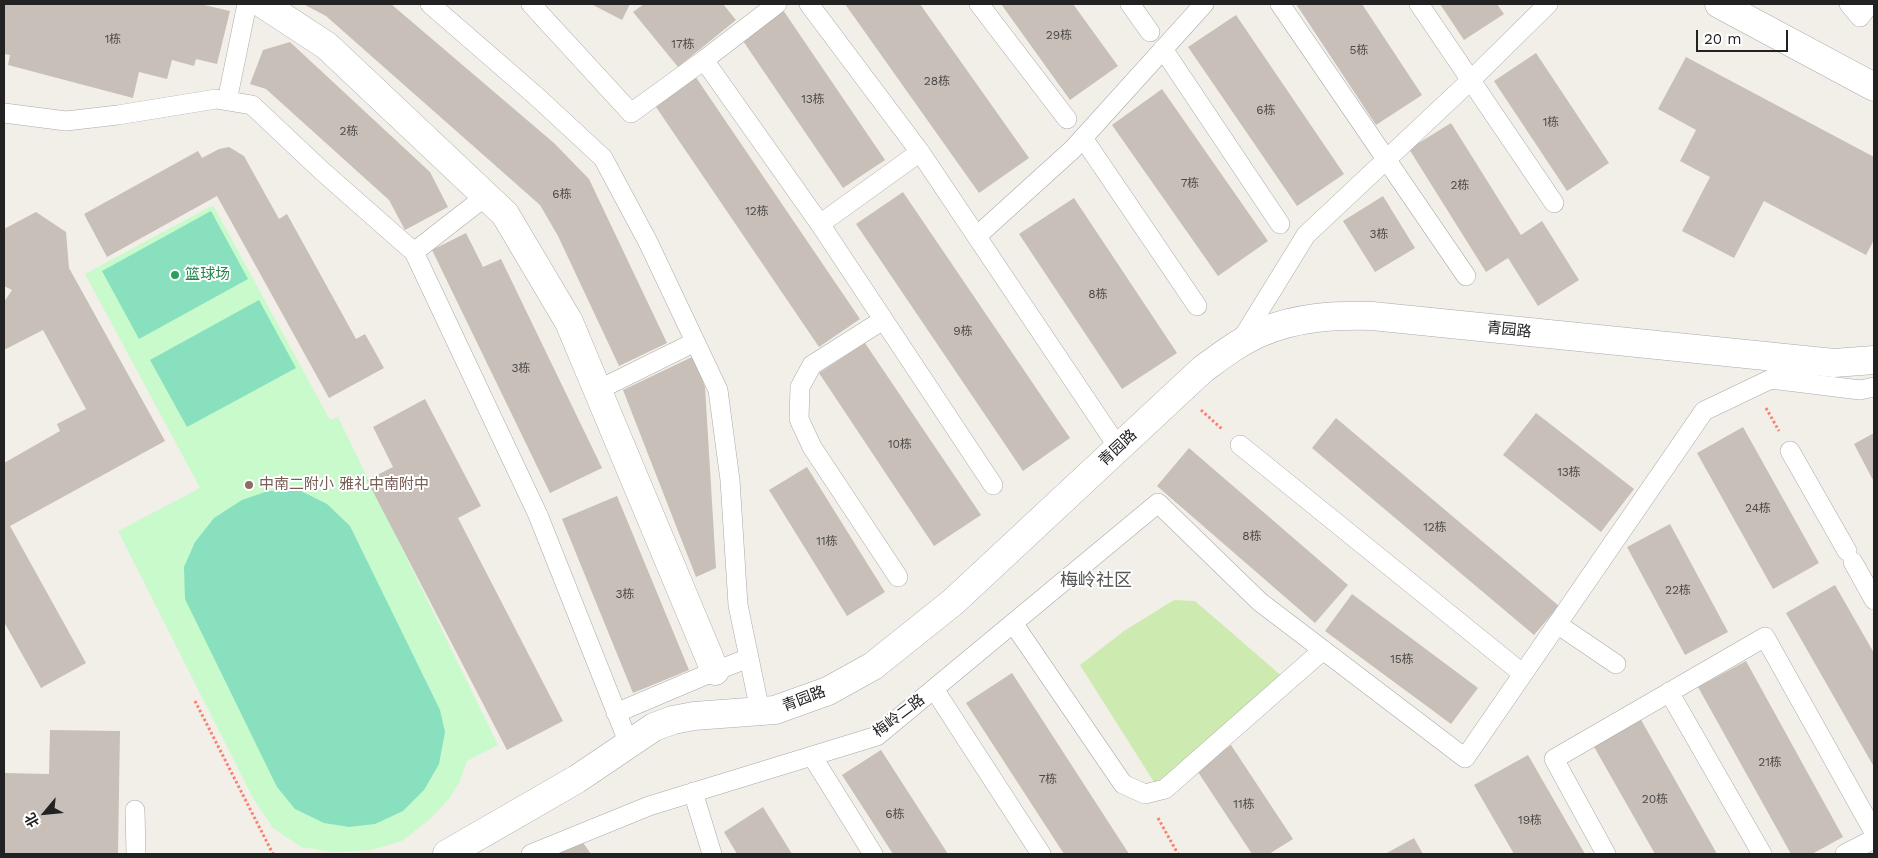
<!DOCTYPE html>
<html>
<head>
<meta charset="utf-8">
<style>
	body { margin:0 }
	#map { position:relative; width:1878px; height:858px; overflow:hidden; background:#f2efe9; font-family:"Work Sans","Noto Sans SC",sans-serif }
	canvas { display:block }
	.frame { position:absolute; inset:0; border:5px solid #222; pointer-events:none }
	.north { position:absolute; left:20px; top:788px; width:50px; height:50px; -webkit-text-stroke:4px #fff; paint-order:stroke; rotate:242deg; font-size:14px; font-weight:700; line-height:20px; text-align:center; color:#222 }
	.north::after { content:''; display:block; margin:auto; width:18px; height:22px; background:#222; clip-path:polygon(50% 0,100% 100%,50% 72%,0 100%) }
	.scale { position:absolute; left:1696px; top:30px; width:92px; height:22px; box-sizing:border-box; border:2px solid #222; border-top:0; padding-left:6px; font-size:15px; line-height:18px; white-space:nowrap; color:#222; -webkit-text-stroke:4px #fff; paint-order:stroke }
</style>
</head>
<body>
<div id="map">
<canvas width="1878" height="858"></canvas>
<div class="frame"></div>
<div class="north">北</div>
<div class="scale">20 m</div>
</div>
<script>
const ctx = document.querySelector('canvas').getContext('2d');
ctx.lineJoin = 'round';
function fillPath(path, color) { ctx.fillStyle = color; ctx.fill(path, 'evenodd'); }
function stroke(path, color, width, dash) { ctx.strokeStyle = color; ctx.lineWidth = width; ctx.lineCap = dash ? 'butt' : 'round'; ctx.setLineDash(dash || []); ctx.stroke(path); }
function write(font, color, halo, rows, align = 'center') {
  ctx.font = font + ' "Work Sans","Noto Sans SC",sans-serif'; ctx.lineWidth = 4; ctx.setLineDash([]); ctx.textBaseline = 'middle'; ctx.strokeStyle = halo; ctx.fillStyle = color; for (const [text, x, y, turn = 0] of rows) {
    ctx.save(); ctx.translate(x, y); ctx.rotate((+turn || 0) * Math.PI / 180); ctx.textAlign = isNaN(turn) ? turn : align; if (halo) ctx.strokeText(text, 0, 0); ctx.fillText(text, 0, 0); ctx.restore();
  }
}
fillPath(new Path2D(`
	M1174 600 1195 601 1284 678 1166 781 1154 782 1080 665 1124 631Z`), '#cdebb0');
fillPath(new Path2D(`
	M213 205 330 420 338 417 498 745 467 761 460 781 449 799 429 820 402 841 371 850 333 852 301 847 273 828 254 800 118 531 200 488 85 274Z`), '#c8facc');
fillPath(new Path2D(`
	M211 211 248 279 139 339 102 271Z
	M259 300 296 368 187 427 150 360Z
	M299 490 327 504 350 526 440 710 445 732 439 764 424 790 403 811 375 824 349 827 324 823 295 809 277 787 185 599 184 567 195 542 214 518 242 500 268 491Z`), '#88e0be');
fillPath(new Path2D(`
	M4 4H200L230 11 217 64 196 59 194 66 172 60 167 79 139 72 133 98 8 65 10 55 4 54Z
	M303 4H391L554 143 589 179 667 343 619 366 558 236 540 205 326 16Z
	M591 4H630L622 20Z
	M644 4H723L736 20 678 67 633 12Z
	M845 4H920L1029 158 979 193Z
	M1001 4H1073L1118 66 1070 100Z
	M1296 4H1362L1422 95 1376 125Z
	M1440 4H1497L1504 14 1464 40Z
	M783 10 885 160 843 188 741 38Z
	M1236 15 1344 174 1297 206 1188 47Z
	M290 42 430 172 448 207 405 230 389 200 266 89 250 84 263 50Z
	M1536 53 1609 163 1567 191 1494 81Z
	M1686 57 1874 157V240L1866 255 1764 201 1734 258 1682 231 1710 177 1680 161 1696 130 1658 109Z
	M695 76 860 319 819 347 654 104Z
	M1162 89 1268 241 1218 276 1112 125Z
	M1451 123 1521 235 1542 221 1579 280 1538 306 1508 258 1486 272 1409 149Z
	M229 147 244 156 279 219 287 214 356 339 365 334 384 368 329 398 217 196 107 257 84 214 198 151 202 158 219 149Z
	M903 192 1070 438 1023 471 856 224Z
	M1383 196 1415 248 1375 272 1343 221Z
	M1074 198 1177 353 1122 389 1019 234Z
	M36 212 66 232 69 268 165 441 10 526 86 663 41 688 4 622V463L60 431 57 424 86 409 43 330 4 350V302L12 290 4 286V229Z
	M466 233 483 267 501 259 602 468 550 493 432 250Z
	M865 343 981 515 934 546 819 373Z
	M694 356 705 387 716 568 696 577 623 390Z
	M425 399 481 506 458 518 563 721 507 750 367 480 393 467 373 427Z
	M1536 413 1634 489 1601 532 1503 455Z
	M1336 418 1559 606 1534 635 1312 448Z
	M1743 427 1819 563 1773 589 1697 453Z
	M1874 433V482L1854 444Z
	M1189 448 1348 585 1315 623 1157 486Z
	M807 467 885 592 847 616 769 490Z
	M617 496 689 670 633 693 562 519Z
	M1670 524 1728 632 1685 655 1627 547Z
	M1835 585 1874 653V767L1786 613Z
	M1352 594 1478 688 1451 724 1325 631Z
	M1746 661 1843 837 1812 854H1791L1698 687Z
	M1012 673 1129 854H1064L966 703Z
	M1640 718 1717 854H1655L1593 745Z
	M50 730 120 731 118 854H4V773L49 774Z
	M1231 745 1293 839 1269 854H1252L1196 769Z
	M881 750 948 854H893L842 775Z
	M1528 755 1585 854H1514L1474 785Z
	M763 807 792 854H737L724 832Z
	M579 837 591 854H553Z
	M1414 838 1423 854H1385Z`), '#c7bfb8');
const service = new Path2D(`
	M430 4 536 96 603 158 648 242 718 390 730 480 738 605 760 711
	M531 4 631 113 704 60 777 4
	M809 4 920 152 1118 447
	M979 4 1067 119
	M1130 4 1150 32
	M1280 4 1466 276
	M1419 4 1554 203
	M1849 4 1860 17 1870 4
	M1163 49 1280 224
	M704 60 820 224 993 485
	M227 101 247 4
	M4 113 66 121 118 115 216 99 252 105 322 171 414 252 538 515 629 744
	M1083 138 1197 306
	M820 224 920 152
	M977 236 1073 149 1204 4
	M414 252 486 196
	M883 320 812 365 800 387 799 419 812 447 898 577
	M1240 342 1306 235 1471 80 1548 4
	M598 390 695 342
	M1240 445 1523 674
	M1790 451 1847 551
	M1853 562 1874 600
	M1013 623 1123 784 1145 794 1165 789 1323 650
	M1557 624 1616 664
	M934 689 1041 854
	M1669 692 1762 854
	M616 713 715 671 749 658
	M812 756 873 854
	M693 792 712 854
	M135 810 136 854
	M531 854 649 806 877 736 1158 503 1260 602 1465 758 1704 411 1771 379 1860 390 1874 387
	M1606 854 1554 759 1765 637 1874 832
	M1845 854 1874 839`);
const pedestrian = new Path2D(`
	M263 4 327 46 505 214 569 322 715 671`);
const minor = new Path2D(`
	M1719 4 1874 87`);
const tertiary = new Path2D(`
	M447 854 577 779 654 727 673 720 694 716 775 710 828 691 873 666 953 602 1203 369C1221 356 1240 341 1262 332 1297 317 1335 315 1372 316L1834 363 1874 360`);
stroke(service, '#a9a9a9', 20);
stroke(pedestrian, '#a9a9a9', 29);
stroke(minor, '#a9a9a9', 29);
stroke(tertiary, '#a9a9a9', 29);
stroke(new Path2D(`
	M1766 408 1779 431
	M1201 410 1222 429
	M195 701 273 854
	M1158 818 1178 854`), '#fa8072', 3, [2.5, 2.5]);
stroke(service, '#fff', 19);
stroke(pedestrian, '#fff', 28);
stroke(minor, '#fff', 28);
stroke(tertiary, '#fff', 28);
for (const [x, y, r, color] of [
	[175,275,5,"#2e9e5b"],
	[249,485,5,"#8d6e63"]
]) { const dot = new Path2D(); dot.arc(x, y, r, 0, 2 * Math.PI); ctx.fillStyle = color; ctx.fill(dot); stroke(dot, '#fff', 2); }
write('12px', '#4b4948', null, [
	["29栋",1059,35],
	["1栋",113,39],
	["17栋",683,44],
	["5栋",1359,50],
	["28栋",937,81],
	["13栋",813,99],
	["6栋",1266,110],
	["1栋",1551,122],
	["2栋",349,131],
	["7栋",1190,183],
	["2栋",1460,185],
	["6栋",562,194],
	["12栋",757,211],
	["3栋",1379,234],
	["8栋",1098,294],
	["9栋",963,331],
	["3栋",521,368],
	["10栋",900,444],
	["13栋",1569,472],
	["24栋",1758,508],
	["12栋",1435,527],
	["8栋",1252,536],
	["11栋",827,541],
	["22栋",1678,590],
	["3栋",625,594],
	["15栋",1402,659],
	["21栋",1770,762],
	["7栋",1048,779],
	["20栋",1655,799],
	["11栋",1244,804],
	["6栋",895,814],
	["19栋",1530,820]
]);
write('15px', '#27864d', '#fff', [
	["篮球场",185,275]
], 'left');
write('15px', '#222', '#fff', [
	["青园路",1509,330,6],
	["青园路",1118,448,-43],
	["青园路",804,699,-21],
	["梅岭二路",899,716,-37]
]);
write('15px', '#785e54', '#fff', [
	["中南二附小 雅礼中南附中",259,485]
], 'left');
write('18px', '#555', '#fff', [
	["梅岭社区",1096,581]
]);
</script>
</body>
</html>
